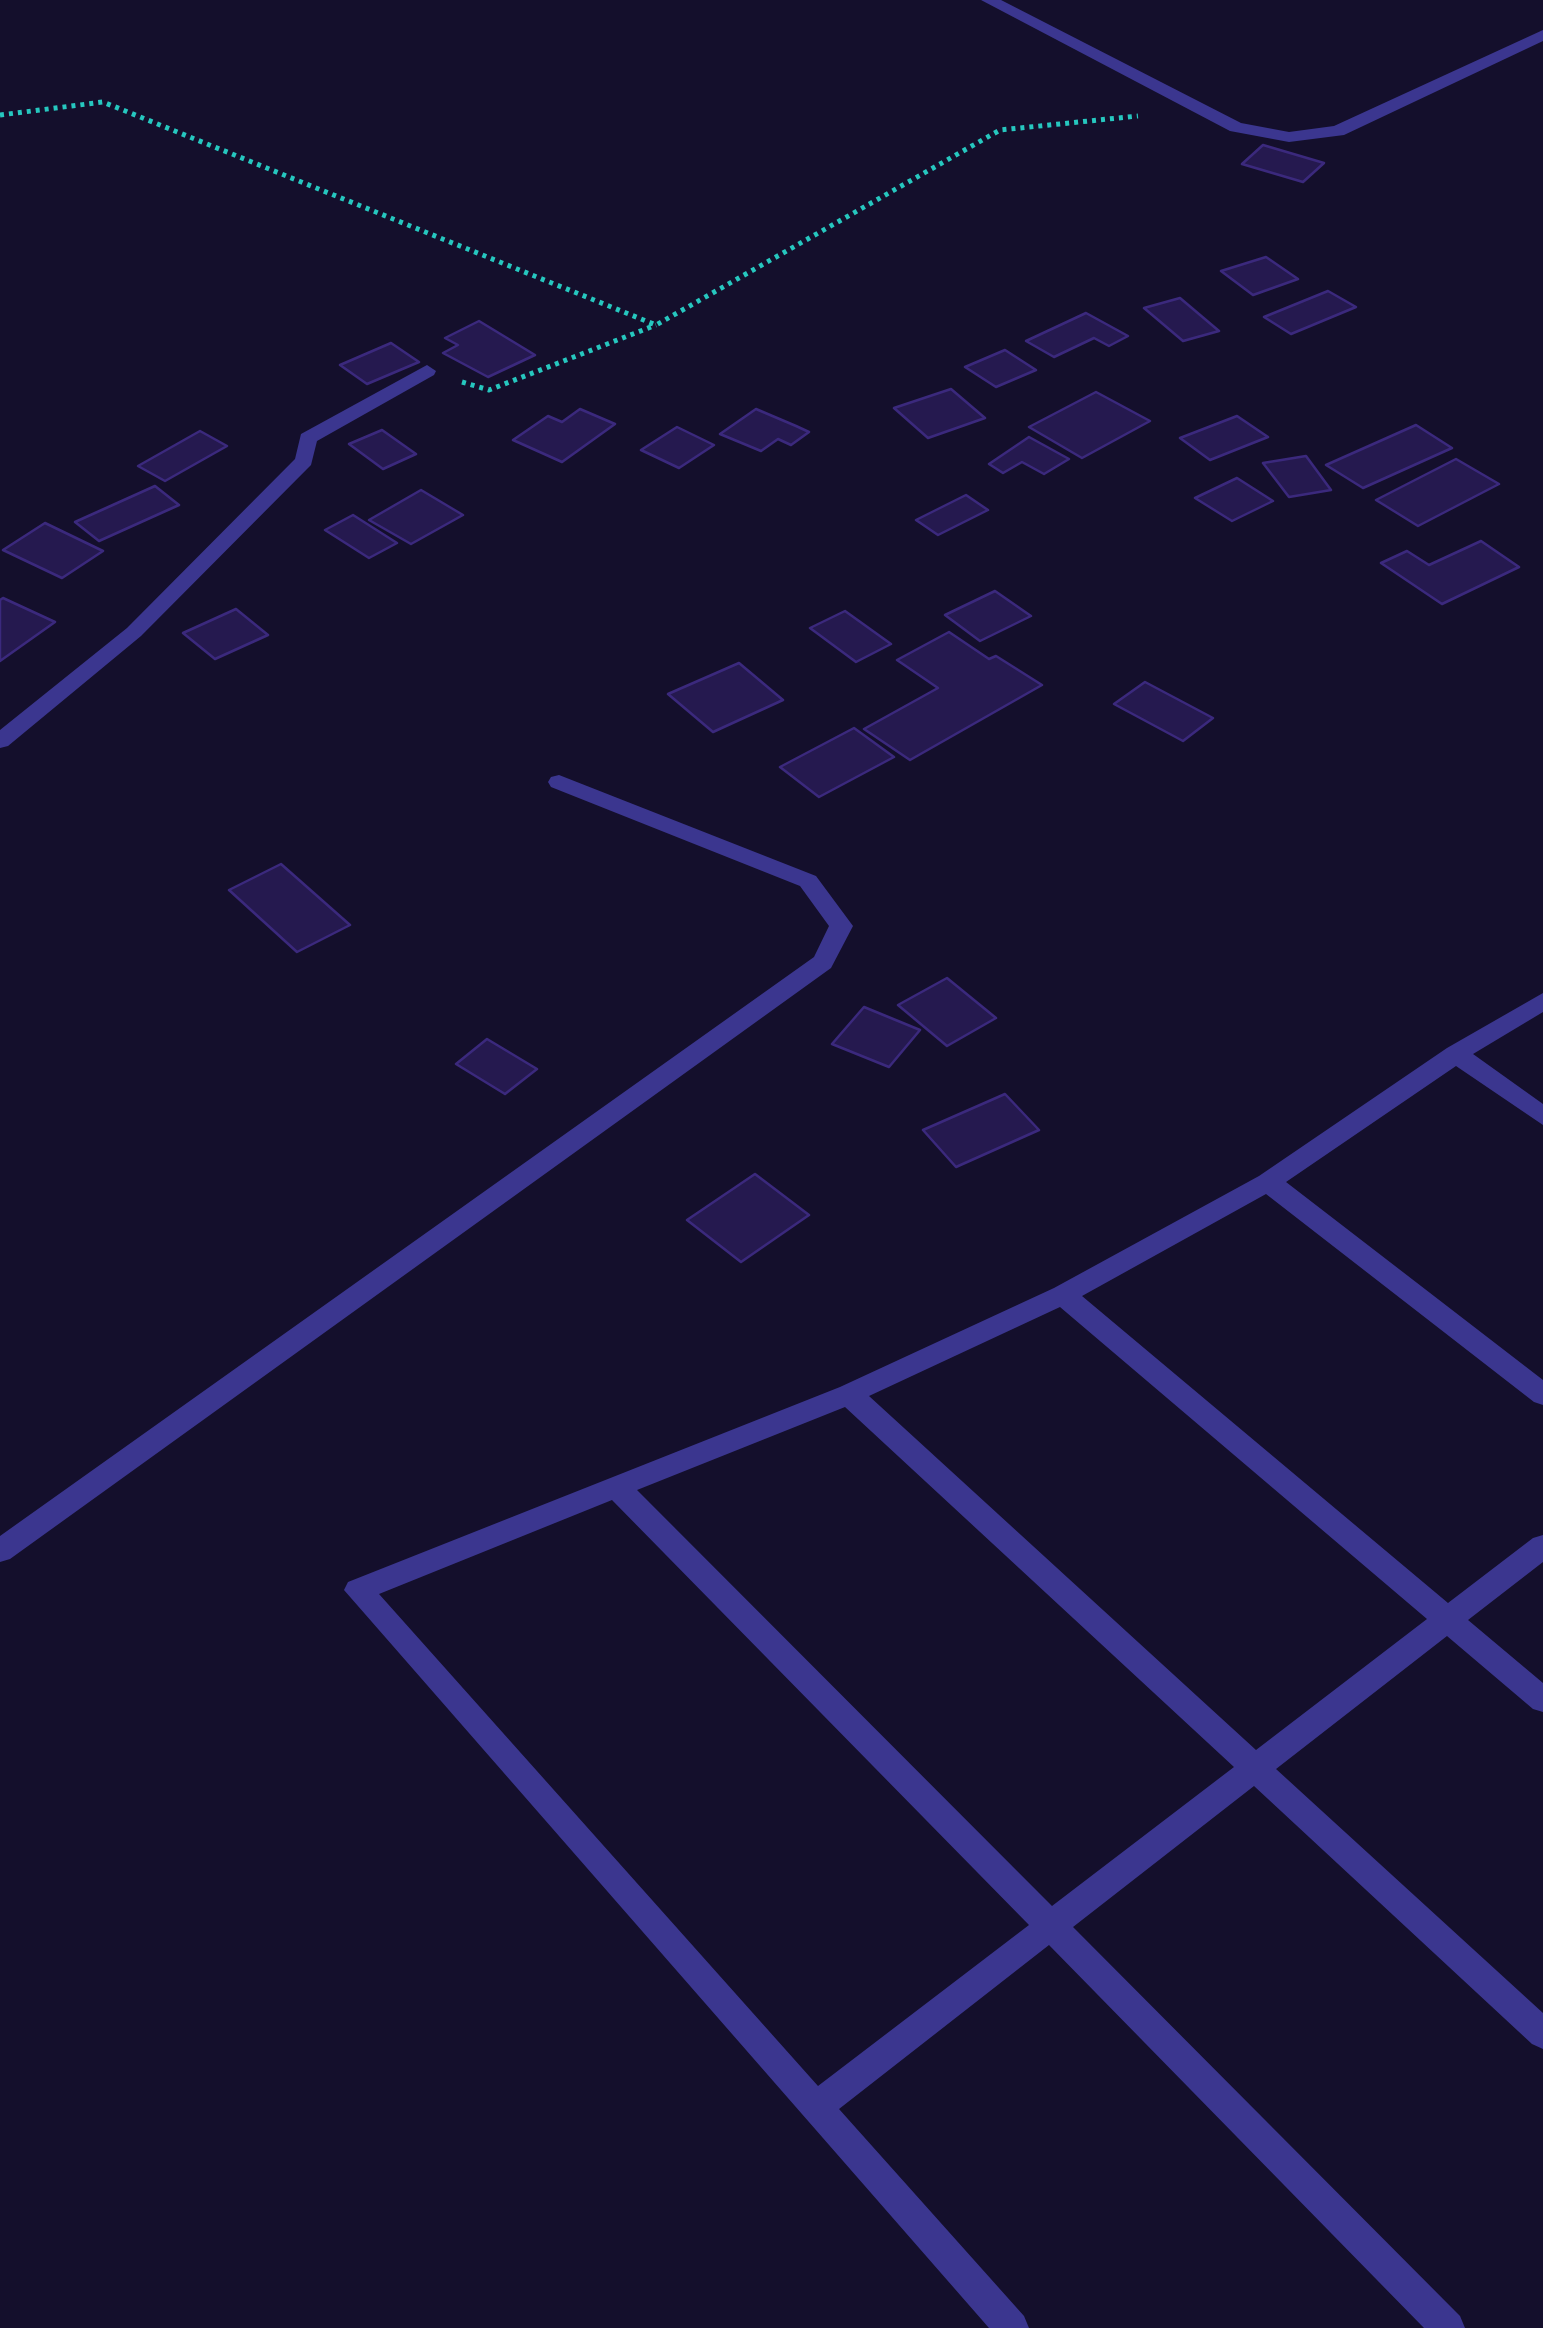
<!DOCTYPE html>
<html>
<head>
<meta charset="utf-8">
<style>
	body { margin:0 }
	canvas { display:block; background:#140f2c }
</style>
</head>
<body>
<canvas width="1543" height="2328"></canvas>
<script>
const ctx = document.querySelector('canvas').getContext('2d');
ctx.lineJoin = 'round';
function fillPath(path, color) { ctx.fillStyle = color; ctx.fill(path, 'evenodd'); }
function stroke(path, color, width, dash) { ctx.strokeStyle = color; ctx.lineWidth = width; ctx.lineCap = dash ? 'butt' : 'round'; ctx.setLineDash(dash || []); ctx.stroke(path); }
const building = new Path2D(`
	M1263 145 1324 163 1303 182 1242 164Z
	M1266 257 1298 279 1253 295 1221 271Z
	M1328 291 1356 307 1291 334 1264 317Z
	M1180 298 1219 331 1183 341 1144 308Z
	M1086 313 1128 336 1109 346 1094 338 1054 357 1026 341Z
	M479 321 535 355 488 377 443 353 458 345 445 338Z
	M391 343 419 362 367 384 340 365Z
	M1005 350 1036 370 996 387 965 367Z
	M951 389 985 418 928 438 894 408Z
	M1096 392 1150 421 1082 458 1029 427Z
	M580 409 615 424 562 462 513 440 548 416 562 422Z
	M756 409 796 426 809 432 791 445 778 439 761 451 720 434Z
	M1237 416 1268 437 1210 460 1180 438Z
	M1416 425 1452 448 1363 488 1326 465Z
	M677 427 714 445 679 468 641 450Z
	M382 430 416 454 383 469 349 444Z
	M200 431 227 446 165 481 138 466Z
	M1029 437 1069 459 1044 474 1022 462 1003 473 989 464Z
	M1306 456 1331 490 1289 497 1263 463Z
	M1456 459 1499 484 1418 526 1376 500Z
	M1237 478 1273 501 1232 521 1195 498Z
	M155 486 179 505 99 541 75 522Z
	M421 490 463 515 411 544 369 520Z
	M966 495 988 510 938 535 916 520Z
	M353 515 397 543 369 558 325 530Z
	M45 523 103 551 62 578 3 550Z
	M1481 541 1519 567 1442 604 1381 563 1407 551 1429 565Z
	M995 591 1031 616 980 641 945 615Z
	M3 598 55 622 0 661V600Z
	M236 609 268 635 215 659 183 633Z
	M845 611 891 644 856 662 810 628Z
	M949 632 989 659 996 656 1042 685 910 760 864 729 938 688 897 660Z
	M739 663 783 700 713 732 668 694Z
	M1145 682 1213 718 1183 741 1114 704Z
	M854 728 894 757 819 797 780 767Z
	M281 864 350 925 297 952 229 890Z
	M947 978 996 1018 947 1046 898 1005Z
	M864 1007 920 1030 889 1067 832 1044Z
	M487 1039 537 1069 505 1094 456 1064Z
	M1005 1094 1039 1130 956 1167 923 1130Z
	M755 1174 809 1215 741 1262 687 1220Z`);
fillPath(building, '#25194f');
stroke(building, '#3b297d', 2.5);
stroke(new Path2D(`
	M0 115 103 102 656 325 1000 130 1138 116
	M462 382 489 390 656 325`), '#26c7bf', 5, [4, 5]);
fillPath(new Path2D(`
	M981 0H1001L1241 123 1289 132 1334 126 1543 30V41L1344 135 1289 142 1230 131Z
	M427 365 436 371 434 375 317 441 311 465 141 636 8 746 0 748V730L127 628 295 459 301 434Z
	M559 775 816 876 853 926 831 968 10 1559 0 1562V1536L814 957 829 926 800 886 551 787 548 782 551 777Z
	M1543 993V1012L1473 1054 1543 1104V1125L1456 1066 1286 1182 1543 1380V1405L1534 1402 1266 1194 1082 1296 1448 1603 1533 1538 1543 1535V1562L1468 1620 1543 1683V1712L1533 1709 1447 1636 1276 1769 1543 2013V2049L1532 2044 1254 1786 1073 1927 1460 2316 1465 2328H1424L1049 1945 839 2109 1024 2316 1029 2328H989L344 1590 348 1582 840 1387 1054 1288 1259 1176 1447 1048ZM1060 1307 1427 1619 1256 1750 869 1396ZM845 1407 1234 1767 1052 1906 637 1490ZM612 1500 1029 1925 818 2086 379 1594Z`), '#3b368f');
</script>
</body>
</html>
